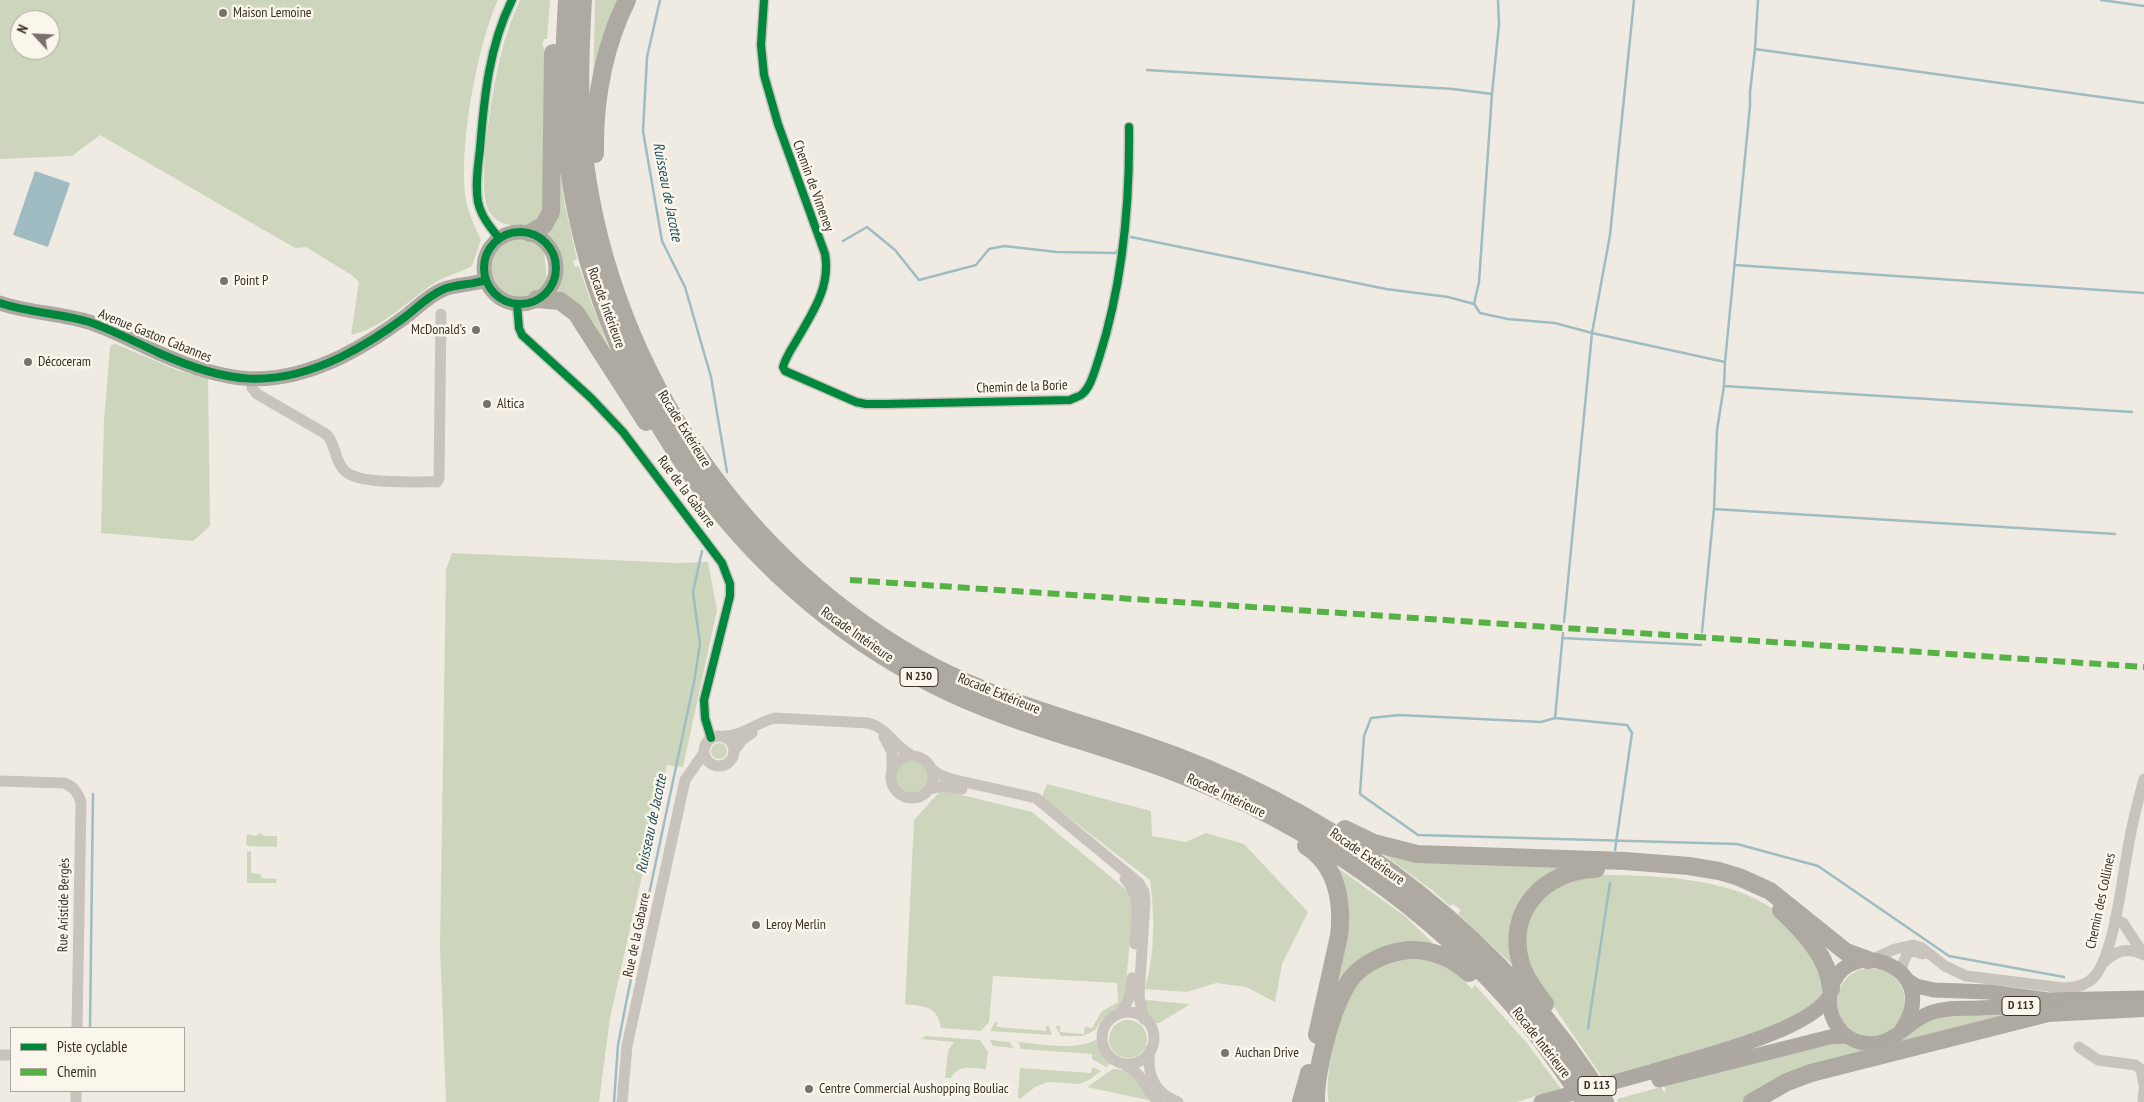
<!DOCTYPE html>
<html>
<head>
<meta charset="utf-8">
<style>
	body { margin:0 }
	#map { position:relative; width:2144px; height:1102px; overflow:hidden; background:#efebe3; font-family:"PT Sans Narrow",sans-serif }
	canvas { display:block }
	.legend { position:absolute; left:10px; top:1027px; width:175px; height:65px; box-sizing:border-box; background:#fbf6eb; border:1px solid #aea79d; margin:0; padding:6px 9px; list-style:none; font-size:15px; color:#3a3129 }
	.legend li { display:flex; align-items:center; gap:10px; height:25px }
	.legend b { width:25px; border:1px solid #aea79d }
	.north { position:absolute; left:10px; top:10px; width:50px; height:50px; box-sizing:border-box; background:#fbf6eb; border:1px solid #aea79d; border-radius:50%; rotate:295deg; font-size:14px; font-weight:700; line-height:20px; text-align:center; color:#3a3129 }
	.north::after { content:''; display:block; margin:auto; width:18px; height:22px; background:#79726a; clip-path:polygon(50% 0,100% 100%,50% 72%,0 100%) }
</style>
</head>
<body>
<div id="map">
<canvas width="2144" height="1102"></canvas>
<ul class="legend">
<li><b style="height:6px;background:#00873e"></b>Piste cyclable</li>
<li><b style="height:6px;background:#56b246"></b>Chemin</li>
</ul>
<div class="north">N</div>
</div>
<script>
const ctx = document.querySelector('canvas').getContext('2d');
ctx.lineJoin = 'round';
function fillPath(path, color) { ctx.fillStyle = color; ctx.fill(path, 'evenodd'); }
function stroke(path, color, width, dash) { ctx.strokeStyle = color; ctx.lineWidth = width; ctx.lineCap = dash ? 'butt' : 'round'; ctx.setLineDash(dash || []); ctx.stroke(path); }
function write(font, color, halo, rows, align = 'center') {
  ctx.font = font + ' "PT Sans Narrow",sans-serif'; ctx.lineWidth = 5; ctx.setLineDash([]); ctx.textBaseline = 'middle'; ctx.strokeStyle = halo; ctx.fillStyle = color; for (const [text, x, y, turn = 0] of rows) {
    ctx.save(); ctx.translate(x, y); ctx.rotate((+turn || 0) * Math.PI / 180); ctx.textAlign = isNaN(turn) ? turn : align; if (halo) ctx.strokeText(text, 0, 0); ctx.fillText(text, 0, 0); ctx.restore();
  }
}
fillPath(new Path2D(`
	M0 0H498C477 45 458 151 466 200 469 215 475 227 481 240L472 266C460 273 447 275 436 282 408 300 385 327 351 335L359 282 353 276 306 247 295 248 100 135 72 156 0 159ZM20 20H50V50H20Z
	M520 0H550L547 39H544L542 46 544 47V52H546L544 91V212L531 228C515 225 501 228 490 213 475 191 493 89 499 62 504 40 511 20 520 0Z
	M595 0H621L593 94Z
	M557 155 565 206 577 259 573 261 575 267 579 266 589 297 614 361 551 296C564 274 563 250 543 234Z
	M521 237 530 239 544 249 547 283C506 333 456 245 521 237Z
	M116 344 179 371 208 378 210 526 193 541 101 533 104 419 110 349 111 345Z
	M452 553 679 563 708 562 717 610 683 767 667 765 610 1018 599 1102H446L440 945 446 570Z
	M711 751a8 8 0 1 1 16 0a8 8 0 1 1-16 0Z
	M896 777a16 16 0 1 1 32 0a16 16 0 1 1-32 0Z
	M1047 784 1151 811 1152 836 1186 842 1206 833 1244 844 1308 912 1282 964 1275 1002 1246 987 1216 983 1187 992 1145 989C1155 953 1155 917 1150 880L1042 797Z
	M941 790 1032 812 1129 892 1133 906 1125 994 1118 1006 1103 1018 1095 1030 1083 1036H1061L1055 1026H1060V1032L1084 1034 1085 1027 1092 1028 1101 1012 1118 1002 1117 983 993 976 989 1022 981 1031 941 1028C937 1005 925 1007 905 1004L914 820Z
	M260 833 265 836H277V847L248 846 246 844 247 834 256 836Z
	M1376 849 1605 865 1544 880 1514 966 1458 914 1461 910 1453 904 1450 906 1433 891Z
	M251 851V873L260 874 262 878 277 879 276 883H247V852Z
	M1338 868 1406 917 1441 951 1402 946 1332 998Z
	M1593 875C1647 875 1731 876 1775 911 1791 925 1809 950 1823 966V998L1777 1027 1656 1063 1602 1077 1531 973 1523 934 1528 917 1549 890Z
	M1407 955 1442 962 1468 980 1466 983 1472 989 1475 985 1527 1043 1561 1089 1516 1102H1329C1323 1077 1341 1003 1356 982 1368 966 1389 961 1407 955Z
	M1837 1002a34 34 0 1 1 68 0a34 34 0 1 1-68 0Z
	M1147 1000 1188 1004 1189 1005 1159 1023H1156L1149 1016 1144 1001Z
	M2035 1009 1743 1102H1618L1617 1099 1661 1087 1664 1092 1666 1090 1664 1086 1763 1060 1843 1042 1858 1048 1930 1017Z
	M1109 1039a19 19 0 1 1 38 0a19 19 0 1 1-38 0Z
	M995 1022H997V1027L1046 1031V1026H1049L1052 1035 990 1031Z
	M926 1036 980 1040 988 1052 986 1069C972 1068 958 1064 951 1078H945L948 1051 954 1042 920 1039Z
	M990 1040 1009 1042 1014 1048 993 1046Z
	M1096 1040 1100 1052 1110 1064 1106 1067 1092 1059V1054L1021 1049 1018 1042C1043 1044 1074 1051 1096 1040Z
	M1092 1067 1101 1071 1089 1080 1079 1084 1048 1082 1035 1087 1020 1099 1018 1098 1020 1068 1091 1073Z
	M1113 1069 1127 1070 1152 1101 1087 1087Z`), '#cdd6bc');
fillPath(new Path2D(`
	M35 171 70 183 48 247 13 235Z`), '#9ebcc1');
stroke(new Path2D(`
	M660 0 647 57 643 131 662 241 685 287 711 377 727 472
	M2101 0 2144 6
	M1755 49 2144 103
	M1147 70 1453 89 1492 94
	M1131 237 1386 289 1448 297 1474 304 1480 313 1508 319 1555 323 1592 333 1725 362 1724 386 1717 430 1714 509 1702 632
	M843 241 867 227 895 250 919 280 976 265 989 249 1004 246 1057 252 1116 253 1118 249
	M1735 265 2144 293
	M1474 304 1479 282 1492 94 1499 24 1498 0
	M1725 362 1750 106V92L1755 49 1758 0
	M1724 386 2132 412
	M1714 509 2115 534
	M1564 622 1592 333 1610 235 1634 0
	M1563 633 1555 718 1627 725 1632 733 1615 850
	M1562 638 1701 645
	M1555 718 1541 722 1399 715 1371 718 1364 736 1360 794 1418 835 1737 844 1818 866 1949 956 2064 977
	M90 1028 93 794
	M1588 1028 1610 883
	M614 1102 618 1045 627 998 694 682 700 644 693 592 702 551`), '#9ebcc1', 2.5);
stroke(new Path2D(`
	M764 0 761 45 764 75 778 124 825 254C831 288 811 315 795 343 790 351 785 359 783 367L785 371 856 402 866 404H886L1070 400C1073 398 1078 397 1081 395 1091 388 1095 369 1099 358 1123 283 1130 206 1129 127
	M499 238C490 227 481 216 478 202 475 185 478 166 480 149 484 98 489 46 512 0
	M517 304 519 328 522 335 591 398 623 432 722 563 730 584V596L704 700 705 718 711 738
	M252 380V388L257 394 326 434C336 444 334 458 343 469 356 486 415 481 437 482L439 478 441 314
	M704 751a15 15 0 1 1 30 0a15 15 0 1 1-30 0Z
	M724 736C743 736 757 722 775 718L868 723C888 728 895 748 913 756
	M884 737 892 752V771
	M734 751 742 740 752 733
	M891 777a21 21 0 1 1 42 0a21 21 0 1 1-42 0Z
	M932 769 938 774 951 779 1036 798 1139 883 1144 892 1145 902 1139 997 1144 1019
	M0 781 64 783C73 786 78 792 81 802L77 1028
	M930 789 943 786 962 789
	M1125 879C1143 896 1136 922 1135 944
	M2115 920 2123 923 2144 955
	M1873 959 1895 949 1913 945 1922 948 1945 966 1966 976 2064 988C2075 988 2087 985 2095 976 2114 952 2121 885 2127 854 2131 828 2137 804 2144 779
	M2103 963C2116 951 2127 946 2144 955
	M1903 974 1902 966 1907 954 1913 951 1923 954
	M1102 1038a26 26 0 1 1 52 0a26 26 0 1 1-52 0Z
	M1117 1015C1129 1004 1131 994 1132 978
	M2079 1047 2098 1060 2135 1065 2141 1069 2144 1085
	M1150 1050C1146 1074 1155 1093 1178 1102
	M0 1055H11
	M1124 1064C1146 1076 1143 1089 1159 1102
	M76 1102V1091
	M622 1102 627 1046 685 780 704 753
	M2143 1102 2144 1090`), '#c8c3bc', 11);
stroke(new Path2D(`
	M484 268a36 36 0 1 1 72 0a36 36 0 1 1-72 0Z
	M0 303C29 313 60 313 89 322 113 330 135 342 159 353 226 383 272 390 341 357 363 346 385 332 405 317 417 308 428 296 442 290 454 284 472 285 486 280
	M1907 980 1916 986 1934 990 1989 992 2048 1000 2144 998
	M1902 1029C1946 966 1840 929 1830 995 1828 1009 1833 1023 1843 1033 1853 1042 1868 1046 1882 1042 1900 1037 1912 1019 1930 1013 1945 1007 1963 1009 1979 1008 2007 1007 2034 1005 2062 1005
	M1654 1071C1697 1057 1805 1033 1829 997
	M1659 1080 1830 1037 1847 1036`), '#ada8a1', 15);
stroke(new Path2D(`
	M567 0C564 54 561 109 568 162 596 380 733 582 930 683 1007 723 1092 741 1174 772 1309 823 1436 911 1528 1023 1548 1048 1566 1075 1585 1102
	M583 0C580 53 578 109 585 163 613 373 744 566 932 666 1010 707 1095 725 1176 756 1350 822 1507 942 1605 1102
	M595 154C594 99 603 49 627 0
	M530 233 544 225 551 212 553 53
	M537 299 560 301 576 313 646 422
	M1345 829 1374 843 1417 854 1625 861 1689 866 1719 871 1739 877 1770 891 1846 952 1868 960
	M1306 846C1337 865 1343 902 1339 936L1317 1035
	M1781 910C1803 931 1829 957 1831 989
	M1545 1004C1536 992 1526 979 1521 964 1505 912 1544 870 1596 869
	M1301 1102 1309 1073
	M1316 1102C1315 1071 1334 993 1357 972 1372 959 1390 952 1409 950 1431 949 1453 958 1469 973
	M1752 1102 1787 1082 1811 1073 2048 1013 2144 1008`), '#aeaaa2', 18);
stroke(new Path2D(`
	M1541 1102 1654 1071`), '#ada8a1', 15);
stroke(new Path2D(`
	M850 580 2144 667`), '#56b246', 6, [12, 6]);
stroke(new Path2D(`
	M764 0 761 45 764 75 778 124 825 254C831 288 811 315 795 343 790 351 785 359 783 367L785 371 856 402 866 404H886L1070 400C1073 398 1078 397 1081 395 1091 388 1095 369 1099 358 1123 283 1130 206 1129 127
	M484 268a36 36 0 1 1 72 0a36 36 0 1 1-72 0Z
	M499 238C490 227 481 216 478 202 475 185 478 166 480 149 484 98 489 46 512 0
	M0 303C29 313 60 313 89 322 113 330 135 342 159 353 226 383 272 390 341 357 363 346 385 332 405 317 417 308 428 296 442 290 454 284 472 285 486 280
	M517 304 519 328 522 335 591 398 623 432 722 563 730 584V596L704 700 705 718 711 738`), '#00873e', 8);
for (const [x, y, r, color] of [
	[223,13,5,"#79726a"],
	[224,281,5,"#79726a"],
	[476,330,5,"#79726a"],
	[28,362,5,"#79726a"],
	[487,404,5,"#79726a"],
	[756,925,5,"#79726a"],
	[1225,1053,5,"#79726a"],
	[809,1089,5,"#79726a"]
]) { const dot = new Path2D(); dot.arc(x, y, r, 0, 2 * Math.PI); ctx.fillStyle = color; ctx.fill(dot); stroke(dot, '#fbf6eb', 2); }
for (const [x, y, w] of [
	[919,677,38],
	[2021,1006,38],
	[1597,1086,38]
]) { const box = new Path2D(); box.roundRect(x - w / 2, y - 9.5, w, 19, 4); ctx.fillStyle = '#fbf6eb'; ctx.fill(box); stroke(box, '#3a3129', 1); }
write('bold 12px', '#3a3129', null, [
	["N 230",919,677],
	["D 113",2021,1006],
	["D 113",1597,1086]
]);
write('14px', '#3a3129', '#fbf6eb', [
	["Maison Lemoine",233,13],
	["Point P",234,281],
	["McDonald's",466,330,"right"],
	["Décoceram",38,362],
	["Altica",497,404],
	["Leroy Merlin",766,925],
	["Auchan Drive",1235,1053],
	["Centre Commercial Aushopping Bouliac",819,1089]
], 'left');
write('14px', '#3a3129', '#fbf6eb', [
	["Chemin de Vimeney",813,186,70],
	["Rocade Intérieure",606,308,70],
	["Avenue Gaston Cabannes",155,336,22],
	["Chemin de la Borie",1022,387,-2],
	["Rocade Extérieure",684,429,58],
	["Rue de la Gabarre",686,492,53],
	["Rocade Intérieure",857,635,35],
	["Rocade Extérieure",999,694,22],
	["Rocade Intérieure",1226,796,25],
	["Rocade Extérieure",1367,857,35],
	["Chemin des Collines",2101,901,-78],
	["Rue Aristide Bergès",64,905,-89],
	["Rue de la Gabarre",637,935,-78],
	["Rocade Intérieure",1541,1043,52]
]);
write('italic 15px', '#1c4f5e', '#fbf6eb', [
	["Ruisseau de Jacotte",667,192,79],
	["Ruisseau de Jacotte",652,824,-78]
]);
</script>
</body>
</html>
